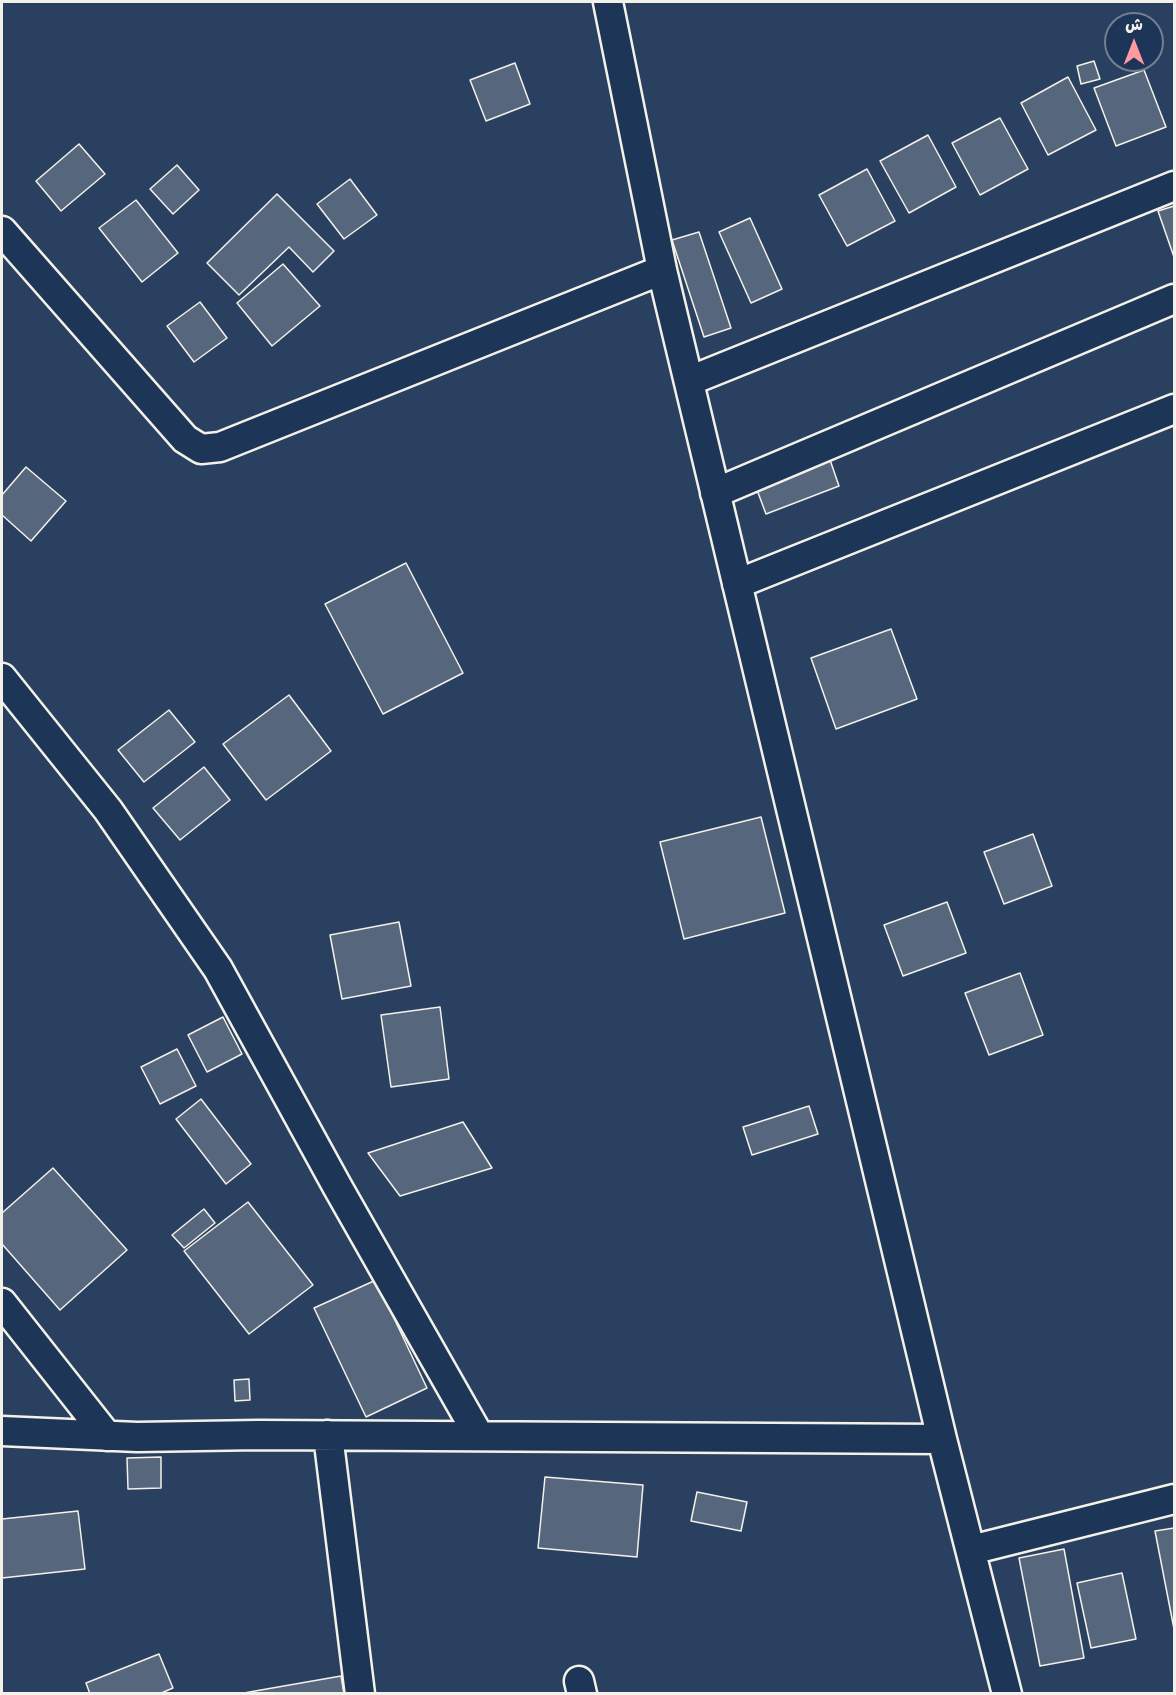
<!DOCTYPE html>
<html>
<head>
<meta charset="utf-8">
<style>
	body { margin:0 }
	#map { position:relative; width:1176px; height:1695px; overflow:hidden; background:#2a4060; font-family:Mynerve,"Playpen Sans Arabic",sans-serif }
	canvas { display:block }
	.frame { position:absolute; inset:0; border:3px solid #f4f1e8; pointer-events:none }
	.north { position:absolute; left:1104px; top:12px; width:60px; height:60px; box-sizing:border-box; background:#1d3557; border:2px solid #738091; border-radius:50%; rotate:0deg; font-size:16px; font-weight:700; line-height:24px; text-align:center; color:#f4f1e8 }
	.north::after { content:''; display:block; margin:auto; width:21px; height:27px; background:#ff9aa2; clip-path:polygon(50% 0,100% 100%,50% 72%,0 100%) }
</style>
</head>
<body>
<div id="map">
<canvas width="1176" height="1695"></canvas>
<div class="frame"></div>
<div class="north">ش</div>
</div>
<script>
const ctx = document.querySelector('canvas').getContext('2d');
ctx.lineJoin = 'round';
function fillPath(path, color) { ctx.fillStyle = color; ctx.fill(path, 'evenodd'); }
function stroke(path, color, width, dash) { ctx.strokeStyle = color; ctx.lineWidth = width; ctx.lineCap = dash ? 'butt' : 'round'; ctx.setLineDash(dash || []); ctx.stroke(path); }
const building = new Path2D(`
	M1094 61 1100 79 1081 84 1077 66Z
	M515 63 530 104 486 121 470 80Z
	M1144 70 1166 127 1116 146 1094 88Z
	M1068 77 1096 130 1048 155 1021 103Z
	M1000 118 1028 169 980 195 952 143Z
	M928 135 956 187 909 213 880 161Z
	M79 144 105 174 61 211 36 181Z
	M177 165 199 190 173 214 150 189Z
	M867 169 895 221 847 246 819 195Z
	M350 179 377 215 344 239 317 204Z
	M277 194 334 251 313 272 289 247 239 295 207 263Z
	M136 200 178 253 142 282 99 228Z
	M1174 206V257L1158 211Z
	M750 218 782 289 751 303 719 232Z
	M699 232 731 328 704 337 672 240Z
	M283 264 320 306 272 346 237 303Z
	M200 302 227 338 194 362 167 326Z
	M828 454 839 486 766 514 754 482Z
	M26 467 66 501 31 541 2 515V495Z
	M406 563 463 673 383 714 325 604Z
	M891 629 917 699 836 729 811 658Z
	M289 695 331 751 266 800 223 744Z
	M169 710 195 742 144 782 118 750Z
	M204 767 230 800 180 840 153 808Z
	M761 817 785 913 684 939 660 842Z
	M1033 834 1052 886 1004 904 984 852Z
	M947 902 966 953 903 976 884 925Z
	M399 922 411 986 342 999 330 935Z
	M1020 973 1043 1035 989 1055 965 993Z
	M440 1007 449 1079 391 1087 381 1015Z
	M223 1017 242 1054 207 1072 188 1035Z
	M177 1049 196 1086 160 1104 141 1067Z
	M201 1099 251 1164 226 1184 176 1119Z
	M809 1106 818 1134 752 1155 743 1127Z
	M463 1122 492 1168 400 1196 368 1153Z
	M53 1168 127 1250 60 1310 2 1244V1213Z
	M248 1202 313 1285 249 1334 184 1251Z
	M204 1209 215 1223 184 1248 172 1235Z
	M376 1280 427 1388 366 1417 314 1308Z
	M249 1379 250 1400 235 1401 234 1380Z
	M161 1457V1488L128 1489 127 1458Z
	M545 1477 643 1485 637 1557 538 1548Z
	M697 1492 747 1502 741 1531 691 1521Z
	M78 1511 85 1569 2 1578V1519Z
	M1174 1528V1629L1155 1531Z
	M1064 1549 1084 1658 1040 1666 1019 1558Z
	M1122 1573 1136 1639 1091 1648 1077 1583Z
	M159 1654 173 1688 159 1694H90L86 1683Z
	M341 1676 344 1694H238Z`);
fillPath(building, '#56677d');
stroke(building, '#f4f1e8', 1.5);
const minor = new Path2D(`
	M608 2 662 270 942 1439 1007 1694
	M2 231 185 439 201 449 220 447 662 270
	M689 381 1174 186
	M715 493 1174 299
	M737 584 1174 409
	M2 678 108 810 218 969 337 1186 479 1436
	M2 1303 107 1436
	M2 1431 137 1437 259 1435 942 1439
	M328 1435 360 1694
	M971 1550 1174 1499
	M579 1681 582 1694`);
stroke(minor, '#f4f1e8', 33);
stroke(minor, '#1d3557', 28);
</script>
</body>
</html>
